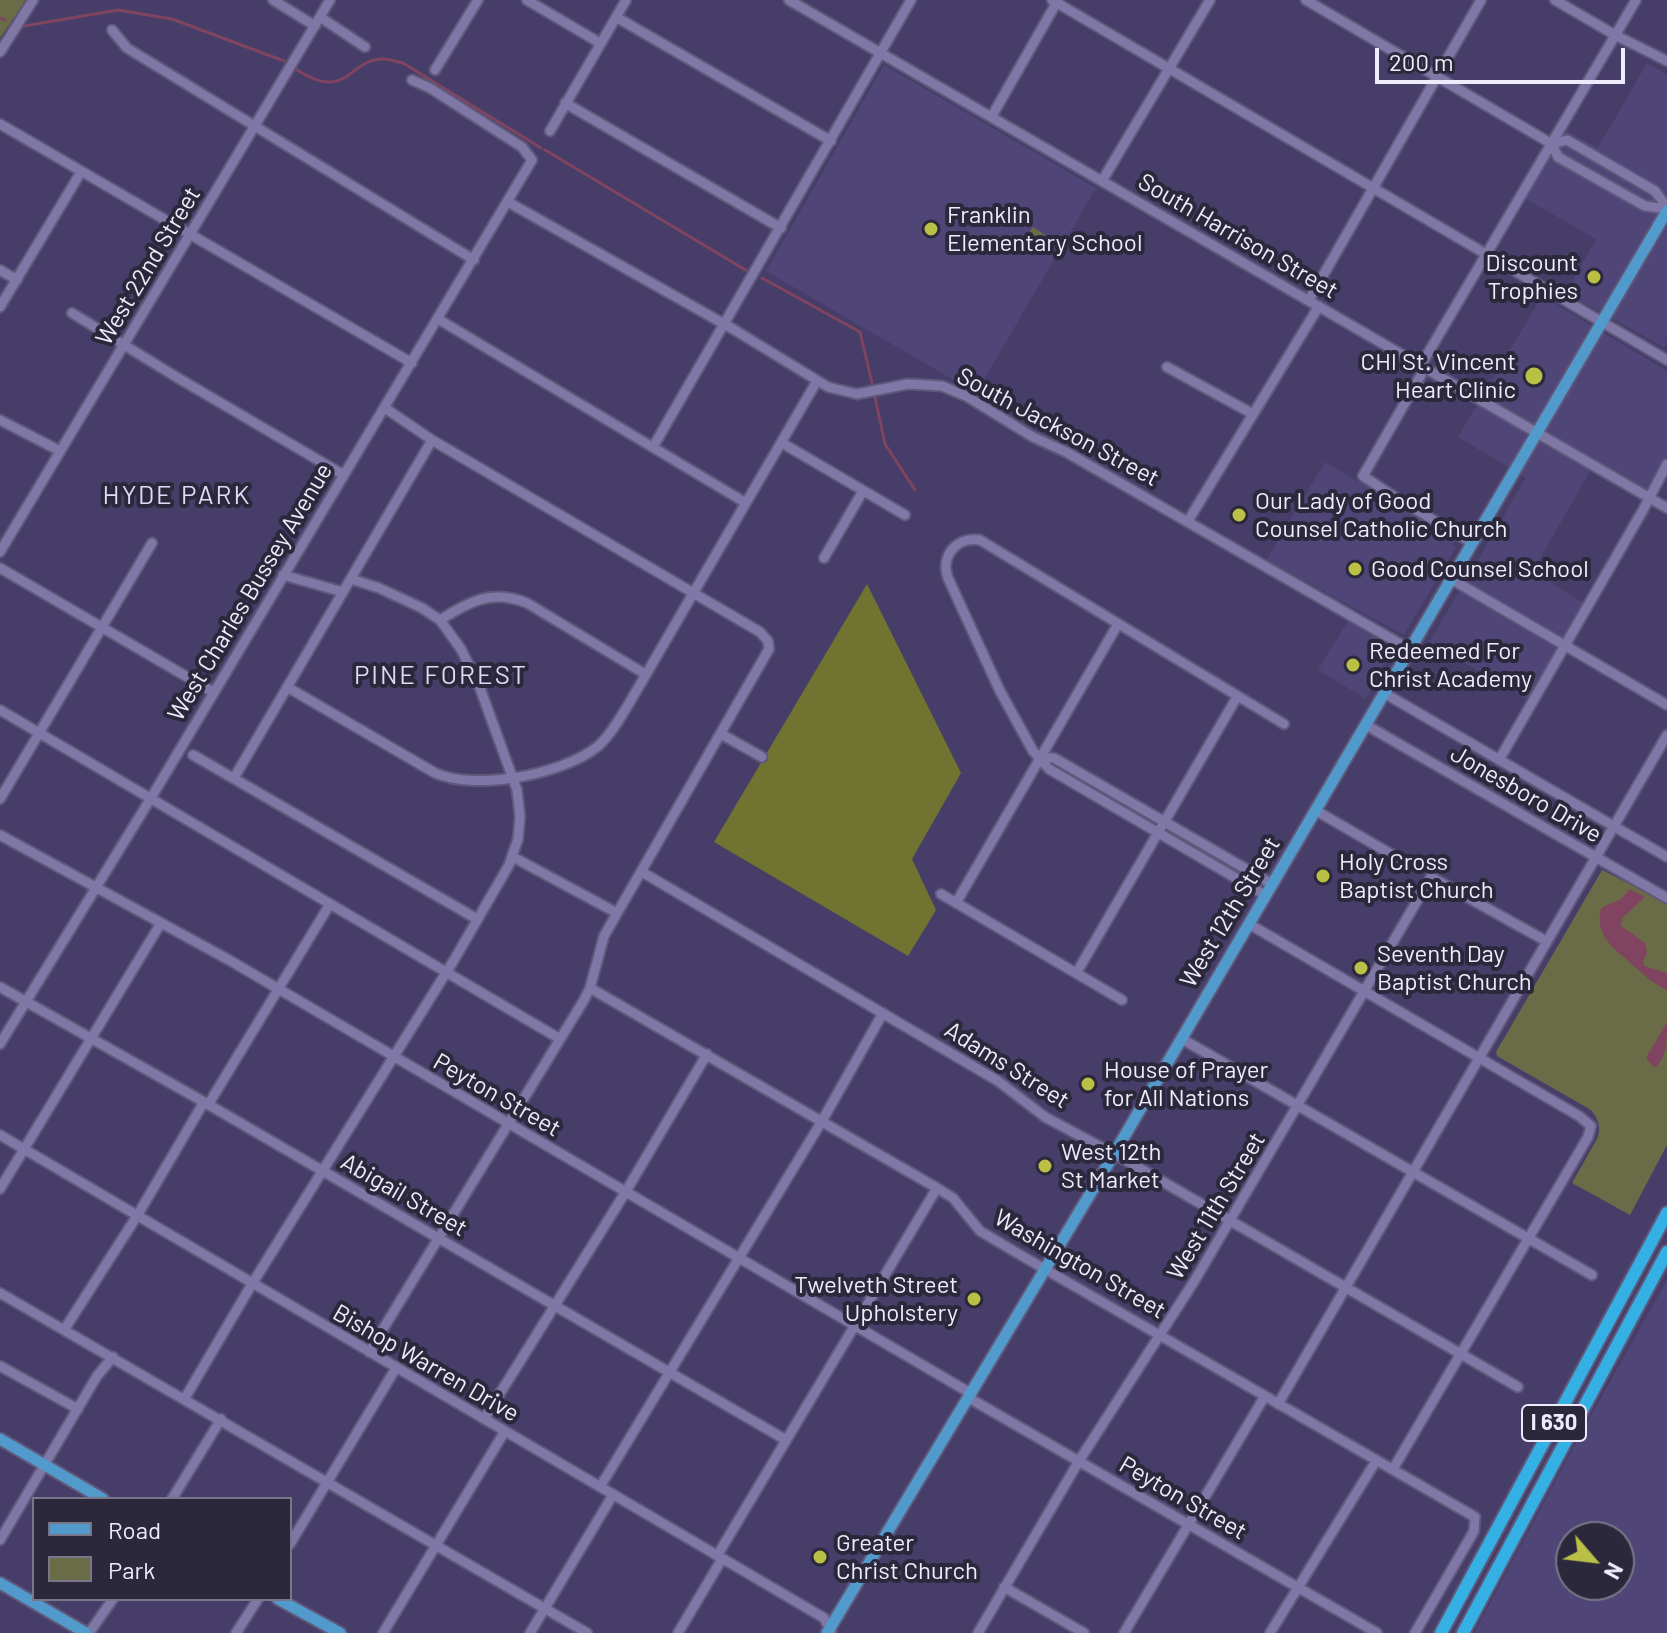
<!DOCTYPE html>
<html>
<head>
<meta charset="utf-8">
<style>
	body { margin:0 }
	#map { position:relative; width:1667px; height:1633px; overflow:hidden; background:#463e68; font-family:Barlow,sans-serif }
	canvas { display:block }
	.legend { position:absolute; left:32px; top:1497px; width:260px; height:104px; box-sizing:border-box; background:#2c283c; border:2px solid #7a7689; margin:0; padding:10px 14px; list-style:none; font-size:24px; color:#eeecfc }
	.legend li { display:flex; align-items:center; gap:16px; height:40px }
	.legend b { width:40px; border:2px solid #7a7689 }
	.north { position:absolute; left:1555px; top:1521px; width:80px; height:80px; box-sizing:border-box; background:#2c283c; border:2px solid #7a7689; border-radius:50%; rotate:118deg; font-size:22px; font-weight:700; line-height:32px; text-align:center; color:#eeecfc }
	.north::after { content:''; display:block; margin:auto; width:28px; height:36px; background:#bac045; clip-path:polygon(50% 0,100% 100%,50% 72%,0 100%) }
	.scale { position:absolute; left:1375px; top:48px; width:250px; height:36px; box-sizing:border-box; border:4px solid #eeecfc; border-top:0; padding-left:10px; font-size:24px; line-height:28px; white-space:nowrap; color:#eeecfc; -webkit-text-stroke:6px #2c283c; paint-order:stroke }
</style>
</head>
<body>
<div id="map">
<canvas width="1667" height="1633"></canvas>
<ul class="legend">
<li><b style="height:10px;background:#5299cc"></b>Road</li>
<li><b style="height:22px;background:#696c46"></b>Park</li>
</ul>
<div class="north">N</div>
<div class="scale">200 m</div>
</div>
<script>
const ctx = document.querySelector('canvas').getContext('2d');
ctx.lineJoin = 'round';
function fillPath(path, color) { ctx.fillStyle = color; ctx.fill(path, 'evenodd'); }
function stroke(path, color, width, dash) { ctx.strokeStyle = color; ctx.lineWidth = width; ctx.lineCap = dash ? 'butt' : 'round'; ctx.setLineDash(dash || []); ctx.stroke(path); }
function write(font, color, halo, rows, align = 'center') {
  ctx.font = font + ' Barlow,sans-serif'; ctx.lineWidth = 8; ctx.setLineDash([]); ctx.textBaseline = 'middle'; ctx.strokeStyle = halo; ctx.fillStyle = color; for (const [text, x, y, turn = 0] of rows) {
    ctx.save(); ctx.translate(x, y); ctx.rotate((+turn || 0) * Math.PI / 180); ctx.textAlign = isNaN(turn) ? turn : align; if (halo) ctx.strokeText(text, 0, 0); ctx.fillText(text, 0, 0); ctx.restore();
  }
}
fillPath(new Path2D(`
	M1647 63 1667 75V341L1664 347 1566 293 1596 239 1526 199 1519 198 1552 144 1567 131 1598 148Z
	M884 65 1096 188 976 393 766 271Z
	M1542 296 1667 371V454L1648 497 1593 466 1533 571 1588 606 1533 702 1429 643 1526 478 1458 437Z
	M1325 462 1456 539 1453 545 1456 547 1404 635 1266 560Z
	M1348 621 1393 646 1366 699 1318 670Z
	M1667 1280V1633H1474L1585 1426ZM1571 1537H1619V1585H1571Z`), '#4f4577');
fillPath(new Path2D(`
	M0 0H26L0 38Z
	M1033 227 1054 241 1045 255 1023 241Z
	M1602 870 1667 903V1145L1630 1215 1572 1183 1598 1137C1601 1126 1598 1119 1591 1110L1497 1056 1496 1052Z`), '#696c46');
fillPath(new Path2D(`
	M867 584 961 773 912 859 936 910 908 956 714 842Z`), '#707430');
fillPath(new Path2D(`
	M1630 889 1645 897 1622 918 1621 926 1645 943 1647 953 1643 961 1644 966 1667 973V990C1653 983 1646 977 1635 967 1616 949 1594 938 1601 908L1621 899Z
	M1667 1022C1667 1040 1667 1059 1654 1068L1646 1058Z`), '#804360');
stroke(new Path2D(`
	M0 18 5 20
	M24 26 118 10 172 19 284 61
	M297 70C349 103 348 58 384 59 390 59 397 62 403 63L541 148
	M545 150 749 272
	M762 278 860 332 872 383
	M875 397 885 444 915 490`), '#804360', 3);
const minor = new Path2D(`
	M273 0 315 26
	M527 0 600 43
	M789 0 1667 508
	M1052 0 1667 360
	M1306 0 1552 144 1558 157 1645 206 1667 209
	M1555 0 1615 35 1667 61
	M320 17 365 47
	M616 17 831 141
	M112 30 127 48 474 260
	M0 52 33 0
	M435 70 478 0
	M565 103 781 228
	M992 116 1058 0
	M0 124 412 363
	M550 131 626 0
	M1552 144 1567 140 1655 191 1667 207
	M1102 181 1210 0
	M508 202 733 329 828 387 857 394 908 384 942 386 966 396 1033 437 1066 452 1409 649
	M0 270 17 280
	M1309 300 1481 0
	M0 307 81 172
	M72 313 178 378 342 474
	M438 319 746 503
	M1167 367 1253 414
	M0 420 60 451
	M782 443 905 515
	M653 447 911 0
	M1188 521 1319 306
	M1472 543 1393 496 1363 476 1421 375 1424 360 1636 0
	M0 552 330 0
	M824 558 863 491
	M0 568 213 692
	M283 575 343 592
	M1451 579 1667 705
	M440 620C470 601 492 589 527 603L645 674
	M287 687 435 773C476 791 561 775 597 747 610 736 618 721 627 707L817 381
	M1384 693 1667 857
	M0 710 560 1039
	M1366 725 1667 898
	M721 734 762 757
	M193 755 477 919
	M1040 758H1054L1272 884
	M1499 760 1643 510 1667 464
	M234 778 432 440
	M0 799 152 543
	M1315 810 1408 864
	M0 835 229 960 972 1394
	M513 857 617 913
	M642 872 998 1081 1045 1117 1127 1161 1518 1387
	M941 894 1122 1000
	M1265 895 1049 769 1033 751 1000 691 948 578C940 556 957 536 980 540L1284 724
	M956 903 1118 624
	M1249 924 1579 1116 1591 1126 1588 1137 1393 1469
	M1077 972 1237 697
	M0 987 204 1102 786 1440
	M590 988 937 1188 953 1198 980 1231 1017 1253 1475 1517 1474 1531 1415 1633
	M1182 1039 1592 1275
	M0 1044 151 798 532 160 522 147 511 140 430 88 412 80
	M208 1105 330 904
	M0 1135 824 1618 831 1631
	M0 1189 161 923
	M0 1293 587 1633
	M64 1330 137 1216 204 1102
	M369 1352 584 1000 590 988 604 936 769 649 768 641 760 632 432 440 385 408
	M0 1366 78 1409
	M185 1398 252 1284 454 960 509 865 518 839 520 817 517 790 480 688 461 649 440 620 422 608 379 588 351 579
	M969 1398 1377 1633
	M1278 1404 1667 735
	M484 1419 625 1193 707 1054
	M600 1487 822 1121 883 1013
	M172 1499 221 1419
	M0 1540 97 1376 113 1357
	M290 1544 396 1368
	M717 1556 937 1188
	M1004 1587 1084 1633
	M89 1633 113 1599
	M236 1633 258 1599
	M383 1633 505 1431
	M530 1633 613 1495
	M678 1633 722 1559
	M978 1633 1079 1461 1195 1280 1431 877 1546 941
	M1124 1633 1265 1396
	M1270 1633 1376 1461`);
const major = new Path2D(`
	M0 1439 103 1499
	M0 1583 86 1633
	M278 1599 340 1633
	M827 1633 1114 1154 1667 211`);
const highway = new Path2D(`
	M1441 1633 1667 1213
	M1463 1633 1667 1252`);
stroke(minor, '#5f587a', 13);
stroke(major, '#5f587a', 15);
stroke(highway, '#5f587a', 16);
stroke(minor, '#7f77a6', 9);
stroke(major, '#5299cc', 11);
stroke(highway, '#34b0e5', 12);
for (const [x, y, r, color] of [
	[931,229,8,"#bac045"],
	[1594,277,8,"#bac045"],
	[1534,376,10,"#bac045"],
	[1239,515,8,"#bac045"],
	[1355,569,8,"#bac045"],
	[1353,665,8,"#bac045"],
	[1323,876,8,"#bac045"],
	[1361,968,8,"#bac045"],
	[1088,1084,8,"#bac045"],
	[1045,1166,8,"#bac045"],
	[974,1299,8,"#bac045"],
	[820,1557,8,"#bac045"]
]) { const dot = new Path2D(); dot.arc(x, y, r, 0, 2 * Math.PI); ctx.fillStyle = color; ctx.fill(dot); stroke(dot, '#2c283c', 3); }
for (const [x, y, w] of [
	[1554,1423,64]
]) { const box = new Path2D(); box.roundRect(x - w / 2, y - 18, w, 36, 6); ctx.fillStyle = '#2c283c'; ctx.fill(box); stroke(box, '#eeecfc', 2); }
write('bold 22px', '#eeecfc', null, [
	["I 630",1554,1423]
]);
write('24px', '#eeecfc', '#2c283c', [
	["Franklin",947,215],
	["Elementary School",947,243],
	["Discount",1578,263,"right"],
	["Trophies",1578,291,"right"],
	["CHI St. Vincent",1516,362,"right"],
	["Heart Clinic",1516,390,"right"],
	["Our Lady of Good",1255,501],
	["Counsel Catholic Church",1255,529],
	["Good Counsel School",1371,569],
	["Redeemed For",1369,651],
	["Christ Academy",1369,679],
	["Holy Cross",1339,862],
	["Baptist Church",1339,890],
	["Seventh Day",1377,954],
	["Baptist Church",1377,982],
	["House of Prayer",1104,1070],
	["for All Nations",1104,1098],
	["West 12th",1061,1152],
	["St Market",1061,1180],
	["Twelveth Street",958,1285,"right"],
	["Upholstery",958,1313,"right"],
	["Greater",836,1543],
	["Christ Church",836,1571]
], 'left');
write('24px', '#eeecfc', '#2c283c', [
	["South Harrison Street",1238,236,30],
	["West 22nd Street",148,266,-59],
	["South Jackson Street",1058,427,28],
	["West Charles Bussey Avenue",250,592,-59],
	["Jonesboro Drive",1526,794,30],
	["West 12th Street",1230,912,-59],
	["Adams Street",1007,1065,32],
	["Peyton Street",497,1095,30],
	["Abigail Street",404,1195,30],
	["West 11th Street",1216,1206,-59],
	["Washington Street",1080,1264,30],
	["Bishop Warren Drive",426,1363,30],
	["Peyton Street",1183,1498,30]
]);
ctx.letterSpacing = '2px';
write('26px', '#dedaf9', '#2c283c', [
	["HYDE PARK",177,495],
	["PINE FOREST",441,675]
]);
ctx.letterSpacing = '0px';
</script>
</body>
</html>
